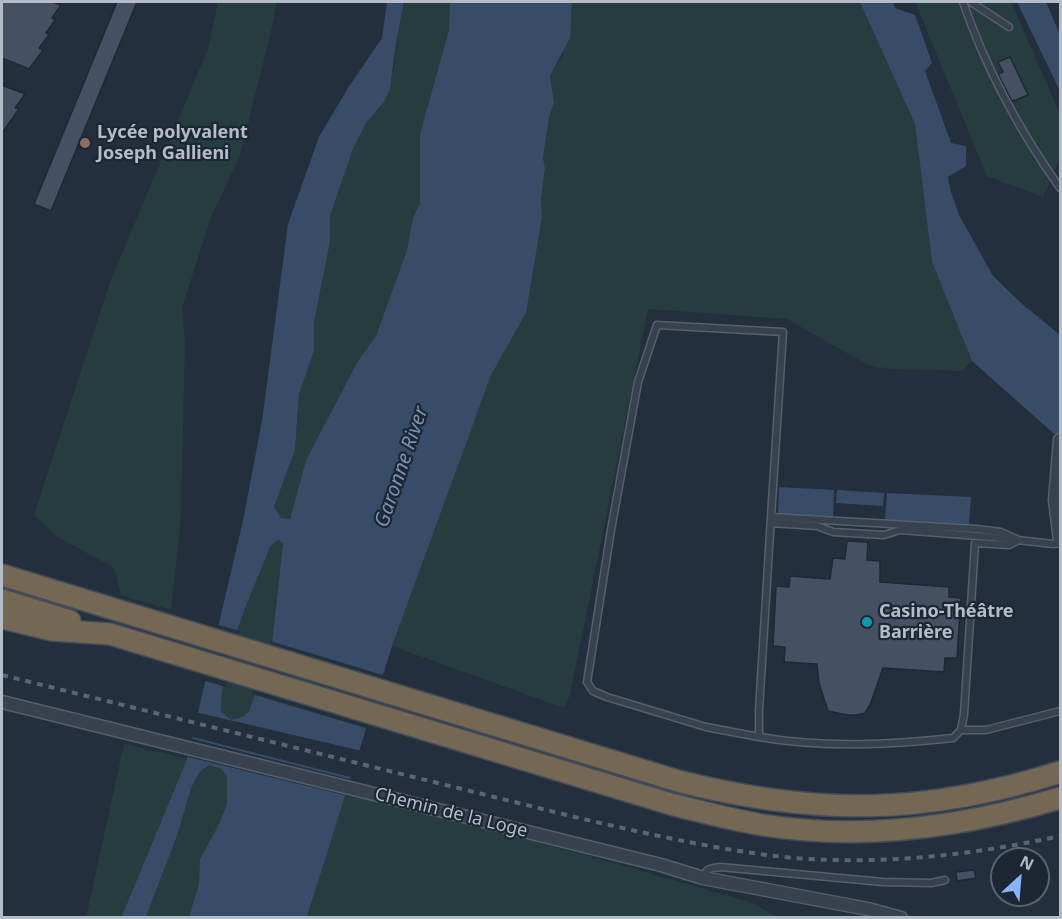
<!DOCTYPE html>
<html>
<head>
<meta charset="utf-8">
<style>
	body { margin:0 }
	#map { position:relative; width:1062px; height:919px; overflow:hidden; background:#242f3e; font-family:"Noto Sans",sans-serif }
	canvas { display:block }
	.frame { position:absolute; inset:0; border:3px solid #b4bcc9; pointer-events:none }
	.north { position:absolute; left:990px; top:847px; width:60px; height:60px; box-sizing:border-box; background:#1d2633; border:2px solid #59626f; border-radius:50%; rotate:26deg; font-size:16px; font-weight:700; line-height:24px; text-align:center; color:#b4bcc9 }
	.north::after { content:''; display:block; margin:auto; width:21px; height:27px; background:#8ab4f8; clip-path:polygon(50% 0,100% 100%,50% 72%,0 100%) }
</style>
</head>
<body>
<div id="map">
<canvas width="1062" height="919"></canvas>
<div class="frame"></div>
<div class="north">N</div>
</div>
<script>
const ctx = document.querySelector('canvas').getContext('2d');
ctx.lineJoin = 'round';
function fillPath(path, color) { ctx.fillStyle = color; ctx.fill(path, 'evenodd'); }
function stroke(path, color, width, dash) { ctx.strokeStyle = color; ctx.lineWidth = width; ctx.lineCap = dash ? 'butt' : 'round'; ctx.setLineDash(dash || []); ctx.stroke(path); }
function write(font, color, halo, rows, align = 'center') {
  ctx.font = font + ' "Noto Sans",sans-serif'; ctx.lineWidth = 4.5; ctx.setLineDash([]); ctx.textBaseline = 'middle'; ctx.strokeStyle = halo; ctx.fillStyle = color; for (const [text, x, y, turn = 0] of rows) {
    ctx.save(); ctx.translate(x, y); ctx.rotate((+turn || 0) * Math.PI / 180); ctx.textAlign = isNaN(turn) ? turn : align; if (halo) ctx.strokeText(text, 0, 0); ctx.fillText(text, 0, 0); ctx.restore();
  }
}
fillPath(new Path2D(`
	M218 2H277L270 36 239 158 211 217 182 308 185 342 181 516 171 610 121 595 114 568 56 536 34 515 110 282 208 49Z
	M404 2H450L449 30 420 134V204L413 217 407 250 376 336 358 361 306 460 290 520 281 518 274 507 295 450 299 394 314 351V322L330 242V216L353 149 366 123 384 102 394 69 396 42Z
	M572 2H860L915 124 932 262 972 361 962 371 891 369 868 365 787 319 648 309 570 695 564 708 392 646 491 374 526 313 542 217 541 199 545 168 543 158 549 118 554 102 550 76 563 55Z
	M915 2H1011L1060 114V158L1043 197 987 176Z
	M278 540 283 543 271 652 249 711 244 716 232 720 221 712C221 657 250 598 270 547Z
	M124 744 187 759 121 917 86 918Z
	M209 765 221 769 227 776V804L218 826 200 859 199 883 189 917 146 918 178 833 191 788 199 773Z
	M346 792 592 857 753 903 777 917 307 918Z`), '#263c3f');
fillPath(new Path2D(`
	M387 2H404L396 42 390 89 384 102 366 123 353 149 330 216V242L314 322V351L299 394 295 450 274 507 281 518 290 519 306 460 358 361 376 336 407 250 413 217 420 204V134L449 30 450 2H572L570 38 550 76 554 102 549 118 543 158 545 168 541 199 542 217 526 313 491 375 392 646 307 917H189L199 883 200 859 218 826 227 804V776L221 769 209 765 199 773 191 788 178 833 146 917 121 918 187 759 243 521 262 421 288 224 319 137 348 88 382 38ZM278 540 283 543 271 652 249 711 244 716 232 720 221 712C221 657 250 598 270 547Z
	M860 2H893L895 8 915 15 932 63 925 71 951 143 966 146V166L948 177 950 189 959 215 993 276 1021 303 1060 335V439L972 361 932 262 915 124Z
	M1017 2H1046L1060 35V91Z
	M779 487 834 490 833 517 778 514Z
	M837 490 884 493 883 506 836 503Z
	M887 493 971 497 969 524 885 520Z`), '#394c67');
fillPath(new Path2D(`
	M215 624 240 631 226 687 202 680Z
	M270 641 386 676 369 729 252 694 269 651Z
	M195 712 362 751 354 778 189 736Z
	M189 738 353 780 348 796 184 756Z`), '#242f3e');
const building = new Path2D(`
	M2 2H53L61 5 52 18 55 20 46 33 49 35 39 48 43 50 29 69 2 58Z
	M117 2H137L51 211 34 204Z
	M1010 57 1028 95 1016 100 1012 101 998 74 1003 72 998 62Z
	M2 85 25 94 15 108 19 109 2 133Z
	M847 541 868 542 867 560 880 561V582L949 587V597L961 598 957 658H945L944 672 883 668 870 705 865 713 857 715H847L828 711 819 683 817 664 784 662 785 647 773 646 776 586 789 587 790 576 830 579 833 558 845 559Z
	M974 870 976 878 957 881 956 872Z`);
fillPath(building, '#455162');
stroke(building, '#1f2835', 1.5);
const lane = new Path2D(`
	M963 2C986 69 1019 130 1060 188
	M971 2 1009 27
	M771 517 976 529 1001 532 1019 540 1009 545 975 543 964 714 961 730 953 738C889 745 824 748 759 737V710Z
	M771 523 817 526 833 532 884 535 900 530 991 537 1053 544 1060 543
	M961 730H986L1060 711
	M759 737 706 727 607 697 593 691 587 682 611 530 638 382 657 325 783 332 771 517
	M703 878C706 868 711 868 720 867L883 882 931 883 945 880`);
const street = new Path2D(`
	M1060 440 1055 500 1060 541
	M2 702 661 865 703 878 868 909 901 918`);
const highway = new Path2D(`
	M2 575 678 781C816 816 925 815 1060 772
	M2 600 70 621
	M2 618 52 630 110 634 674 805C703 812 733 820 763 825 863 841 964 827 1060 798`);
stroke(lane, '#565f6c', 9);
stroke(street, '#565f6c', 15);
stroke(highway, '#434c59', 24);
stroke(lane, '#38414e', 6);
stroke(street, '#38414e', 12);
stroke(highway, '#746855', 21);
stroke(new Path2D(`
	M2 675 583 819C653 835 722 851 794 858 884 865 972 855 1060 836`), '#5a6575', 4, [6, 6]);
for (const [x, y, r, color] of [
	[85,143,6,"#8d6e63"],
	[867,622,6,"#0f9aa8"]
]) { const dot = new Path2D(); dot.arc(x, y, r, 0, 2 * Math.PI); ctx.fillStyle = color; ctx.fill(dot); stroke(dot, '#1d2633', 2); }
write('bold 18px', '#b4bcc9', '#1d2633', [
	["Lycée polyvalent",97,133],
	["Joseph Gallieni",97,154],
	["Casino-Théâtre",879,612],
	["Barrière",879,633]
], 'left');
write('18px', '#b4bcc9', '#1d2633', [
	["Chemin de la Loge",451,813,14]
]);
write('italic 20px', '#7c92b1', '#1d2633', [
	["Garonne River",402,467,-71]
]);
</script>
</body>
</html>
